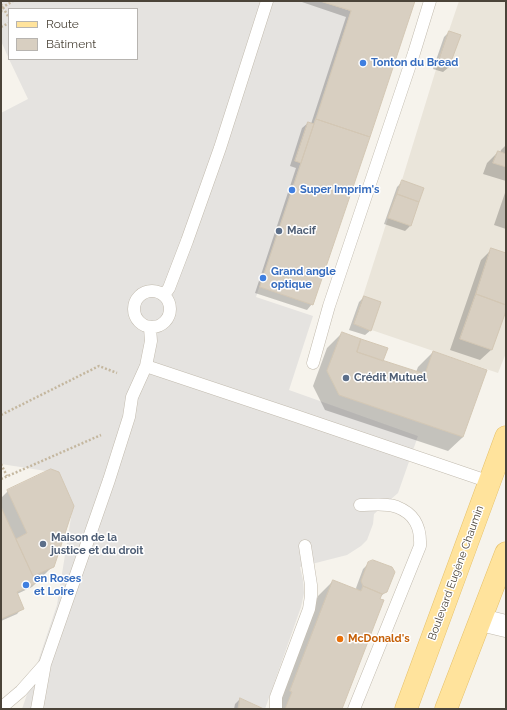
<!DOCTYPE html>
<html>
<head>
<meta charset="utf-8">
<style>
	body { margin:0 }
	#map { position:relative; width:507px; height:710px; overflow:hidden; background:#f6f3ec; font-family:Raleway,sans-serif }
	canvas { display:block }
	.frame { position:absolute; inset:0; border:2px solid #4b4439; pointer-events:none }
	.legend { position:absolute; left:8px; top:8px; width:130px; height:52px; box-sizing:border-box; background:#fff; border:1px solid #b7b4b0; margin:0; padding:5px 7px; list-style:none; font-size:12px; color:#4b4439 }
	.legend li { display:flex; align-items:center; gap:8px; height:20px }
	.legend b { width:20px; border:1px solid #b7b4b0 }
</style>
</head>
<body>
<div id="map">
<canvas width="507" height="710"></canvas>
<div class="frame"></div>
<ul class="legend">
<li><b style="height:5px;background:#ffe39c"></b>Route</li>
<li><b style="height:11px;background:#d8cfc1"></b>Bâtiment</li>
</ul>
</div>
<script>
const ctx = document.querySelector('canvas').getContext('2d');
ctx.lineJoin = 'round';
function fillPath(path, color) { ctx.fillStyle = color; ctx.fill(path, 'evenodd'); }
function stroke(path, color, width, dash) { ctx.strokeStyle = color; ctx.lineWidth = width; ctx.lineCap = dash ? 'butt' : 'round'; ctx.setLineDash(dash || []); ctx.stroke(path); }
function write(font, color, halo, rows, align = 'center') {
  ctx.font = font + ' Raleway,sans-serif'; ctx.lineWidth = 3; ctx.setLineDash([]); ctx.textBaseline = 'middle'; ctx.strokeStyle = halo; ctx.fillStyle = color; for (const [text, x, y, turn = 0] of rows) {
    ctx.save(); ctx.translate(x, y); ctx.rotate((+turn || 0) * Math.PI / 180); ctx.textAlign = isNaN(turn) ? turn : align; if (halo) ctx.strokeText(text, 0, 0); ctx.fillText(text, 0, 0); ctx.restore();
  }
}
fillPath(new Path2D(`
	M459 1H506V353L498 373 354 324 388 218 402 180 438 63Z`), '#eae5da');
fillPath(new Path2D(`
	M1 1H320L351 11 256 297 313 316 289 390 418 436 398 493 374 514 373 524 367 540 361 546 347 555 300 567 303 580 304 593 301 607 265 709 240 698 237 709H22L57 605 73 505 59 473 1 464V113L28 99 9 59H137V9H9V59L1 41Z`), '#e5e3e0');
fillPath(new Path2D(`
	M299 1H414L312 304 307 310 255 293 296 168 290 166 302 128 308 123 311 124 346 17Z
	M449 32V67L443 72 433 69 444 37Z
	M506 145V181L483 174 487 163 498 152 500 153 501 150Z
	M403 181 410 226 405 231 384 224 397 187Z
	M506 190V229L494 225Z
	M492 249 506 254V307L491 350 480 360 450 350 481 260Z
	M364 297 371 330 365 335 349 330 359 302Z
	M342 333 381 361 416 372 418 367 433 352 463 437 448 451 325 410 313 386 327 348Z
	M8 491 53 566 32 587 17 594 22 608 17 614 1 621V498Z
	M369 563 387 591 380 597 341 709H277L276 706 318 596 333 581 357 591 356 588 363 569Z
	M240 699 262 709H234L235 704Z`), '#0003');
const building = new Path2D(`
	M320 1H415L370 137 316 119 351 11Z
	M449 31 461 35 449 67 438 63Z
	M316 119 370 137 313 305 260 287Z
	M308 122 314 124 301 163 295 161Z
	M498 151 506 154V167L493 163Z
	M402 180 424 188 419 202 397 194Z
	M397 194 419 202 411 226 388 218Z
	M491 248 506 253V305L476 294Z
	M476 294 506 305V311L492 350 460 339Z
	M364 296 381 302 371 331 354 324Z
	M342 332 361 339 357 352 425 374 433 351 487 370 463 437 339 395 327 371Z
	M361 339 388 348 383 361 357 352Z
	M51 469 59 472 74 506 54 567 33 576 16 539 27 533 7 490Z
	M1 507 36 583 17 592 24 609 1 619Z
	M373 560 392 567 395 572 387 592 382 594 363 586 361 581 368 562Z
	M333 580 361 591 363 586 382 594 380 599 384 600 342 709H285L292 692 290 691Z
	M240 698 264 709H239Z`);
fillPath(building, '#d8cfc1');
stroke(building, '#d3c7b4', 1);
const service = new Path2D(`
	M134 309a18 18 0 1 1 36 0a18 18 0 1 1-36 0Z
	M164 295 169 288 187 241 220 148 267 1
	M313 363 329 306 414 53 430 1
	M146 366 296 416 490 482
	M1 708 21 691 44 665
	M37 709 45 664 109 480 129 417 132 397 146 366 151 341 150 328
	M276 709V697L309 609 311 596V585L305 546
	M354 709 420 546C421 527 415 514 397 507 394 506 391 505 388 505 379 504 369 505 360 505`);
const minor = new Path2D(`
	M481 620 506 626`);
const primary = new Path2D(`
	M406 709 506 437
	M446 709 506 553`);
stroke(service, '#c2bbae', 13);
stroke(minor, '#c2bbae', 23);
stroke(primary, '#e6c16a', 23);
stroke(new Path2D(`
	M1 4 9 18
	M1 12 3 7 13 1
	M1 27 9 23
	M1 415 99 366 117 373
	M1 464 7 476
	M1 479 101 435`), '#c4b79f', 2.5, [2, 2]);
stroke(service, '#fff', 12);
stroke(minor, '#fff', 22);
stroke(primary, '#ffe39c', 22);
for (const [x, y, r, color] of [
	[363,63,4,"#3f7fe0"],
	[292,190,4,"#3f7fe0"],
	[279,231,4,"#5c6f8a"],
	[263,278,4,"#3f7fe0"],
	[346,378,4,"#5c6f8a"],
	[43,544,4,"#5c6f8a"],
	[26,585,4,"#3f7fe0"],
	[340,639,4,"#e8710a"]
]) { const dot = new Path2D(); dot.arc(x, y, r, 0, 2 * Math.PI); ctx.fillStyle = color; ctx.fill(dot); stroke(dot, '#fff', 1.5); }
write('bold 11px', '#366cbe', '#fff', [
	["Tonton du Bread",371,63],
	["Super Imprim's",300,190],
	["Grand angle",271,272],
	["optique",271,285],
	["en Roses",34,579],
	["et Loire",34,592]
], 'left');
write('bold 11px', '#4e5e75', '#fff', [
	["Macif",287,231],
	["Crédit Mutuel",354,378],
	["Maison de la",51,538],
	["justice et du droit",51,551]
], 'left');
write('11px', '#4b4439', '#fff', [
	["Boulevard Eugène Chaumin",456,573,-70]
]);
write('bold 11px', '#c56008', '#fff', [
	["McDonald's",348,639]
], 'left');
</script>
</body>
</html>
